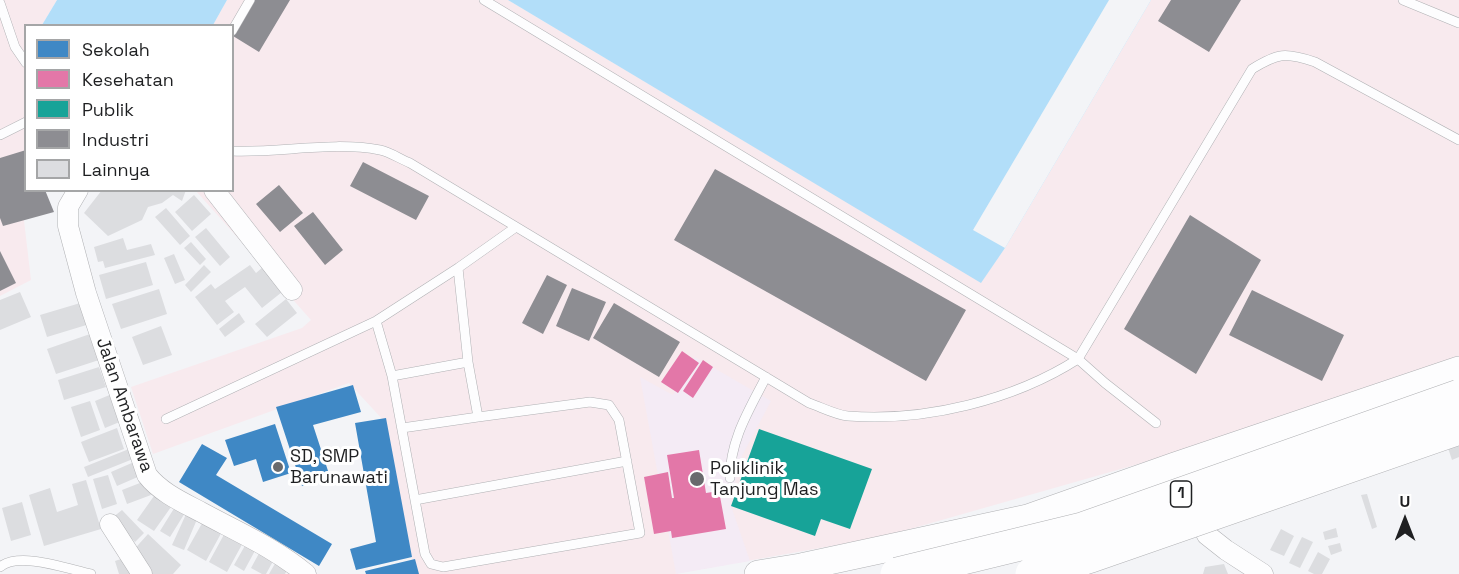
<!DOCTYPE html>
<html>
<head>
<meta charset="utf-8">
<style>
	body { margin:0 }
	#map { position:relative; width:1459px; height:574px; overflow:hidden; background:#f3f4f7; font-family:"Space Grotesk",sans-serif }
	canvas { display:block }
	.legend { position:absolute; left:24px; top:24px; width:210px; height:168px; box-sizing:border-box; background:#fff; border:2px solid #a5a6a7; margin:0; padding:8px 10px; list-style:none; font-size:18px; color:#1f2022 }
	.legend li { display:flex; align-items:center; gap:12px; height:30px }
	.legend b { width:30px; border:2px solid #a5a6a7 }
	.north { position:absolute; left:1375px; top:490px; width:60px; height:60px; -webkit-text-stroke:4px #fff; paint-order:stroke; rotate:0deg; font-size:16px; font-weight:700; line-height:24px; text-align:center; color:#1f2022 }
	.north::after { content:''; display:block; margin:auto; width:21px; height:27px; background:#1f2022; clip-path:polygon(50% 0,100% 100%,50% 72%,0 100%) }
</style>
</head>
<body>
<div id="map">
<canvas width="1459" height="574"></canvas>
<ul class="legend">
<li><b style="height:16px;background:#3f88c5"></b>Sekolah</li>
<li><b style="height:16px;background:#e377a8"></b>Kesehatan</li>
<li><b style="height:16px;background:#17a398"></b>Publik</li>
<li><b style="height:16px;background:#8d8d92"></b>Industri</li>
<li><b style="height:16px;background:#dcdde0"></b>Lainnya</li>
</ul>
<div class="north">U</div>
</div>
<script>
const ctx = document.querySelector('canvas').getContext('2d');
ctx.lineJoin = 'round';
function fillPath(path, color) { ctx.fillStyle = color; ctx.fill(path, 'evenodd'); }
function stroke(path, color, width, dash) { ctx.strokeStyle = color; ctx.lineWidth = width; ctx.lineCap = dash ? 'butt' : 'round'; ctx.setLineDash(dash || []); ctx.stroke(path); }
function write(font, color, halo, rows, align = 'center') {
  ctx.font = font + ' "Space Grotesk",sans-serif'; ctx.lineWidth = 6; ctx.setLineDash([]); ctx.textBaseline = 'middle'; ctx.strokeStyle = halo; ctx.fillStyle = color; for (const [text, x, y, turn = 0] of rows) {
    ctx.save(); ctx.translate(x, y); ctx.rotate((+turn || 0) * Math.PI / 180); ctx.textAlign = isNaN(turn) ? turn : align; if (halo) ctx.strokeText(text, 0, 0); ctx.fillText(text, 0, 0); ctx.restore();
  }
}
fillPath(new Path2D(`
	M0 0H57L42 25 26 26V190L21 195 31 280 0 296Z
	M227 0H508L981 282 1005 248 1151 0H1459V361L1279 424 882 537 674 574H415L384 421 349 383 153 454 131 387 302 328 311 320 196 191 232 190V26L213 25Z`), '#f8eaee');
fillPath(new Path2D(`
	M695 357 771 401 742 456 730 503 750 561 676 574 640 377 673 395Z`), '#f4ebf5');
fillPath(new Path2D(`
	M57 0H227L213 25H42Z
	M508 0H1151L1005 248 981 283Z`), '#b2def9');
fillPath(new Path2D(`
	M1109 0H1151L1005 248 973 230Z`), '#f3f4f7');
fillPath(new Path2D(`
	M353 385 361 412 313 425 330 477 302 486 276 407Z
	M386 418 412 557 356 570 350 549 376 542 355 423Z
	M275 424 291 473 263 482 256 459 234 466 225 440Z
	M202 444 227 458 216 475 332 544 319 566 179 482Z
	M415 559 419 574H366L365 571Z`), '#3f88c5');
fillPath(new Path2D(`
	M682 351 699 363 678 393 661 382Z
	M703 360 713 367 693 398 683 391Z
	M699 450 706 493 719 491 726 529 672 538 671 531 654 534 644 477 668 472 672 498H674L667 455Z`), '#e377a8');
fillPath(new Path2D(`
	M759 429 872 469 850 529 821 519 815 536 731 506Z`), '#17a398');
fillPath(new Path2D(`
	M255 0H290L259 52 233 36Z
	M1171 0H1241L1209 52 1158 21Z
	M26 150V190H45L54 212 3 226 0 218V158Z
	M363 162 429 196 416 220 350 186Z
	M715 169 966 310 926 381 674 240Z
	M279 185 303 213 280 232 256 204Z
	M313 212 343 250 325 265 294 226Z
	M1190 215 1261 260 1196 374 1124 329Z
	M0 251 16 283 0 291Z
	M547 275 567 285 543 334 522 323Z
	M572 288 606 302 589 341 556 326Z
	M1252 290 1344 335 1322 381 1229 335Z
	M614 303 680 342 659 377 593 338Z`), '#8d8d92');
fillPath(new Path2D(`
	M102 190H186L182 201 173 195 162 203 148 207 142 220 108 236 84 213Z
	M194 195 211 214 192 231 175 212Z
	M166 208 190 236 180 245 155 217Z
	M206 228 230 257 220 266 195 237Z
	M123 238 127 250 151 244 155 255 105 268 103 261 98 262 94 247Z
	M191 242 206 259 200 265 184 248Z
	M174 254 185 280 175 284 164 258Z
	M146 262 153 285 106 299 99 275Z
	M204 265 211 272 191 292 185 285Z
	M250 265 256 273 263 267 282 292 262 308 245 287 225 301 234 312 217 325 195 297 211 284 215 289Z
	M159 289 167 314 121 329 112 304Z
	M20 292 31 317 0 330V300Z
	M286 299 297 313 267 337 255 324Z
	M87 301 93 323 47 337 40 315Z
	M239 313 245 322 225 337 219 329Z
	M161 326 172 355 143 365 132 337Z
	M90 334 99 360 56 374 47 349Z
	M99 367 106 387 64 400 58 380Z
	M112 394 122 421 105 428 95 401Z
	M90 401 100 430 81 437 71 407Z
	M117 428 124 449 89 462 81 442Z
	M1459 444V457L1452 460 1448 448Z
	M134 447 138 457 88 477 84 467Z
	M134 462 140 476 117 486 111 472Z
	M108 475 117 504 102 509 93 479Z
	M86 480 101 529 44 546 29 495 50 488 57 512 78 505 72 484Z
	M145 481 151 495 127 504 122 490Z
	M1367 494 1377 527 1372 529 1361 495Z
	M154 496 171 507 154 531 137 520Z
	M22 502 31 535 11 541 2 508Z
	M178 502 188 508 170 537 160 531Z
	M122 510 144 533 135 542 112 518Z
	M187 512 198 517 184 550 172 545Z
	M205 518 224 528 206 561 187 550Z
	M1336 528 1338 537 1325 540 1323 532Z
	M227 529 245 539 227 572 209 562Z
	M1281 529 1294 536 1284 556 1270 550Z
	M148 534 181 565 173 574H151L130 554Z
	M1302 537 1313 542 1300 568 1289 563Z
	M247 542 257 547 244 571 234 565Z
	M1340 543 1342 551 1331 555 1328 546Z
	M263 546 277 554 266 574H262L251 568Z
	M1318 552 1330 559 1322 574H1314L1308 571Z
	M127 557 132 574H119L115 561Z
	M277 560 289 566 285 574H269Z
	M1224 564 1228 574H1203L1205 567Z`), '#dcdde0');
const lane = new Path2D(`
	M484 0 1078 359 1105 383 1156 423
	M1403 0 1459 23
	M0 3 15 47 26 63
	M232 31 250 0
	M0 135 26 122
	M232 151C281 153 332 141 380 150 390 152 400 159 410 163L809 403C821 407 836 415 848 416 925 422 1014 400 1078 359L1252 69C1278 53 1285 52 1315 62L1459 140
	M458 268 468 362
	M392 376 468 362 478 417 590 402 609 405 619 420 640 533 443 567 431 564 425 554 392 376 376 321 458 268 516 227
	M166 419 376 321
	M402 428 478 417
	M730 478C730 440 749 410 766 377
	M415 500 627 461
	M0 567C19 551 68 569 91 574`);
const street = new Path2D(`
	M78 190 68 207V226L86 293 147 475C160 492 182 502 201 512 236 531 275 548 306 574
	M214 190 292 290
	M1195 509 1207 535 1226 550 1263 574
	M110 524 142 574`);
const secondary = new Path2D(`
	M758 574 801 567 1028 518 1175 466 1459 370`);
stroke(lane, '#b0b1b4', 10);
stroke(street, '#b0b1b4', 21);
stroke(secondary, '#b0b1b4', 28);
stroke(lane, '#fdfdfe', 9);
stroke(street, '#fdfdfe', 20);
stroke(secondary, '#fdfdfe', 27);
const highwayBridge = new Path2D(`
	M897 574 1082 529 1459 396
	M1032 574 1091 556 1459 428`);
stroke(highwayBridge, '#b0b1b4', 34, []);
stroke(highwayBridge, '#fdfdfe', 33);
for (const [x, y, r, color] of [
	[278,467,6,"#696a6d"],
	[697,479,8,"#696a6d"]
]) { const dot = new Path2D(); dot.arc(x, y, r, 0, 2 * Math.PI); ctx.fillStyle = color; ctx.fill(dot); stroke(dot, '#fff', 2); }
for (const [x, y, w] of [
	[1181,494,21]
]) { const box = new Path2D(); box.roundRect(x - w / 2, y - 13, w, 26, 4.5); ctx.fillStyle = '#fff'; ctx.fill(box); stroke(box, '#1f2022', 1.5); }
write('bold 16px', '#1f2022', null, [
	["1",1181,494]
]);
write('18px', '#1f2022', '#fff', [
	["Jalan Ambarawa",124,405,71]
]);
write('18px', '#1f2022', '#fff', [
	["SD, SMP",290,457],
	["Barunawati",290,478],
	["Poliklinik",710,469],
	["Tanjung Mas",710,490]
], 'left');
</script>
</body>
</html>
